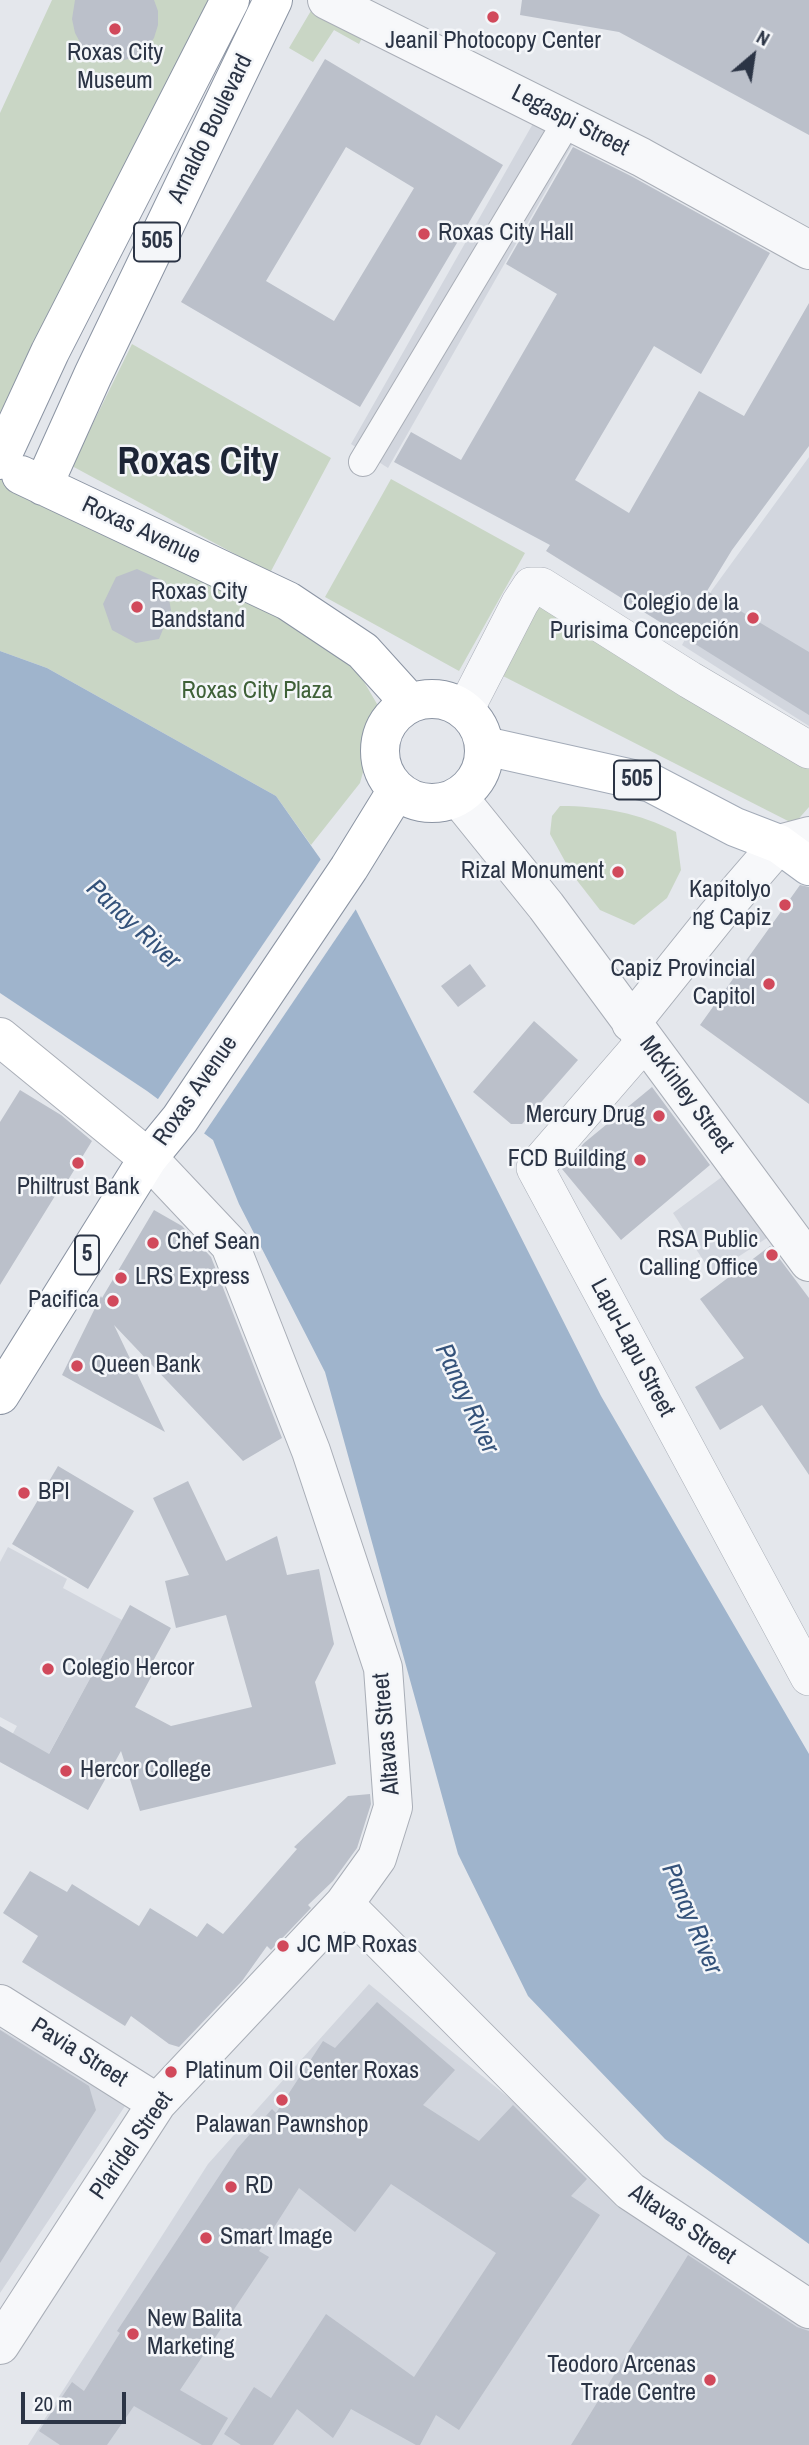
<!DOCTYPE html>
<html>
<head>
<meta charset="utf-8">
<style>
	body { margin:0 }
	#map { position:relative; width:809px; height:2445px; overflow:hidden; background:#e4e7ec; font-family:"Archivo Narrow",sans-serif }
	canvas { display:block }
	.north { position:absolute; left:718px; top:21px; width:70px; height:70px; -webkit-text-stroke:5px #f4f6f9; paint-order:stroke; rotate:29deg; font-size:19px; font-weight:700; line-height:28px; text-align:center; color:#2b3445 }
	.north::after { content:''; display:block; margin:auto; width:24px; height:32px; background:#2b3445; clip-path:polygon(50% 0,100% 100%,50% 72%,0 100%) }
	.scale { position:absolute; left:21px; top:2392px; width:105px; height:32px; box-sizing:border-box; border:4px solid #2b3445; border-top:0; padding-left:9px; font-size:21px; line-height:24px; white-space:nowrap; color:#2b3445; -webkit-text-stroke:5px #f4f6f9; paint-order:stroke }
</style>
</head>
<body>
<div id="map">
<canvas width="809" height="2445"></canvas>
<div class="north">N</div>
<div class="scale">20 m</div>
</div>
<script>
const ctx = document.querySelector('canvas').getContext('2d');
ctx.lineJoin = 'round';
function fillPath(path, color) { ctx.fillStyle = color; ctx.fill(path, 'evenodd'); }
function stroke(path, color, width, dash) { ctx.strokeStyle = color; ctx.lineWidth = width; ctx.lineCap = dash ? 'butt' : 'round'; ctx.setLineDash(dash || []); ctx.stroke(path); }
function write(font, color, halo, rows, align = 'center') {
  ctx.font = font + ' "Archivo Narrow",sans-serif'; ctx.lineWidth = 5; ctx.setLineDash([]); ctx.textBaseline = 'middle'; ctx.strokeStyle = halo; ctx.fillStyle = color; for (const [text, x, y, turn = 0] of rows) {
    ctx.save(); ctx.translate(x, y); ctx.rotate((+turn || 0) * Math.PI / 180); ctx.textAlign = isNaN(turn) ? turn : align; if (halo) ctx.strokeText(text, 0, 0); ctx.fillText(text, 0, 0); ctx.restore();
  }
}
fillPath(new Path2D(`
	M535 120 575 140 388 468 351 444Z
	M809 457V726L682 645 712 590Z
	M734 1168 776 1232 712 1274 673 1213Z
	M8 1547 67 1579 63 1588 122 1620 34 1781 0 1762V1757L17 1726 0 1717V1562Z
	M369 1984 637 2202 809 2312V2445H28L208 2164Z
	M0 2029 87 2079 125 2106 0 2293Z`), '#d2d6de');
fillPath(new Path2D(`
	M52 0H212L0 421V113Z
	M312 9 363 36 359 44 334 30 313 62 289 48Z
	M132 344 331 458 270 573 72 466Z
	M0 479 93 525 300 622 356 668 377 704 374 732 360 783 311 845 276 796 47 668 0 651Z
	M391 479 525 553 459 671 325 597Z
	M538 599 809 764V807L794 824 499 674Z
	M560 806C602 806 639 813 676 832L681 870 667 898 634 925 600 910 572 874 550 834 552 816Z`), '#c9d6c5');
fillPath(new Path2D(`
	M0 651 47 668 276 796 355 908 601 1396 809 1754V2244L665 2139 528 1996 458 1854 325 1372 239 1204 213 1140 147 1091 0 993Z`), '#9fb4cc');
fillPath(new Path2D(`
	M323 856 358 906 203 1135 156 1102Z`), '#e4e7ec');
fillPath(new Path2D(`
	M75 0H154L158 11V25L154 38 145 50 133 58 120 61H105L92 55 82 46 75 33 72 19Z
	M522 0H809V135L619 32 520 15Z
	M325 59 503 165 360 407 181 302ZM346 147 414 188 334 321 266 281Z
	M573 147 631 176 770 253 701 374 654 346 575 480 629 513 699 391 744 416 809 303V446L732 550 707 591 809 652V715L546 551 550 545 394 462 411 432 461 460 557 294 506 264Z
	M137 569 166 582 171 610 159 639 136 643 112 630 103 604 116 577Z
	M800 885 809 887V1104L700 1025Z
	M470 964 486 986 458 1007 441 986Z
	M534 1021 578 1060 522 1124H511L473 1092Z
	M652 1087 710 1165 621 1240 562 1169 584 1143Z
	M20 1090 61 1115 92 1141 65 1185 63 1183 0 1285V1122Z
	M154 1210 182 1226 211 1257 282 1438 243 1461 114 1325 165 1432 62 1375 101 1296 102 1298Z
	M770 1246 809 1298V1475L762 1405 720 1430 695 1387 744 1358 700 1299Z
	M58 1466 134 1511 88 1589 12 1544Z
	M188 1481 226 1561 277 1536 287 1575 319 1569 334 1644 315 1682 336 1764 140 1811 121 1751 88 1810 0 1762V1726L49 1754 130 1605 171 1628 152 1663 157 1666 135 1707 171 1726 252 1707 226 1615 176 1628 165 1581 189 1575 153 1498Z
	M370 1794 371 1804 357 1848 333 1881 308 1905 311 1908 271 1950 267 1946 242 1981 179 2047 169 2044 131 2016 125 2026 22 1962 38 1936 3 1913 30 1871 67 1892 72 1884 139 1926 150 1908 197 1937 207 1923 223 1934 297 1849 294 1847 348 1796Z
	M377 2002 455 2070 423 2105 479 2141 513 2105 587 2179 571 2196 600 2215 459 2430 436 2415 420 2445H416L351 2409 333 2438 297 2409 273 2445H241L224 2434 254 2387 271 2398 326 2314 414 2377 496 2253 391 2184 355 2232 299 2188 259 2251 269 2257 180 2390 228 2418 212 2445H202L134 2406 107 2445H60L39 2431 72 2382 84 2391 120 2333 117 2331 237 2149 272 2109 276 2113 323 2041 335 2048Z
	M0 2030 89 2086 96 2110 0 2263Z
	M688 2255 797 2327 809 2331V2445H571Z`), '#bbc0ca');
const pedestrian = new Path2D(`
	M363 462 568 120`);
const minor = new Path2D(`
	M465 710 520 603 531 586H541L690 680 809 750
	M645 1041 535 1168 809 1677`);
const tertiary = new Path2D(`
	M327 0 641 157 809 250
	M458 797 546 906 809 1262
	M631 1023 716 917 779 844 809 836
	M344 1904 630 2191 809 2309
	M0 2004 157 2103
	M0 2345 157 2103 344 1904 377 1858 393 1807 383 1668 311 1451 230 1245 148 1158`);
const secondary = new Path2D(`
	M0 1037 148 1158`);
const primary = new Path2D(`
	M485 746 651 783 735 827 779 844 809 866`);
const trunk = new Path2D(`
	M0 460 50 352 230 0
	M21 475 288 601 363 651 410 703
	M43 486 93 375 273 0
	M380 751a52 52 0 1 1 104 0a52 52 0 1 1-104 0Z
	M0 1395 148 1158 180 1119 349 868 397 790`);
stroke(pedestrian, '#a9aeb7', 30);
stroke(minor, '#a9aeb7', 38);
stroke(tertiary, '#a9aeb7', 40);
stroke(secondary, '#a9aeb7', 40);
stroke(primary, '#a3abb8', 40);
stroke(trunk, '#8b94a3', 40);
stroke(pedestrian, '#f7f8fa', 28);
stroke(minor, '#f7f8fa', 37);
stroke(tertiary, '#f7f8fa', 38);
stroke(secondary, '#fff', 38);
stroke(primary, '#fff', 38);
stroke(trunk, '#fff', 38);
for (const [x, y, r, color] of [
	[493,17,7,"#d1495b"],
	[115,29,7,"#d1495b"],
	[424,234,7,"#d1495b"],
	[137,607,7,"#d1495b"],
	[753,618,7,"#d1495b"],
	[618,872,7,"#d1495b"],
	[785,905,7,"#d1495b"],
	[769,984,7,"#d1495b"],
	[659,1116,7,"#d1495b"],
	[640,1160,7,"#d1495b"],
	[78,1163,7,"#d1495b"],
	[153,1243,7,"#d1495b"],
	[772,1255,7,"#d1495b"],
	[121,1278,7,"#d1495b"],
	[113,1301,7,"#d1495b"],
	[77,1366,7,"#d1495b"],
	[24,1493,7,"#d1495b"],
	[48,1669,7,"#d1495b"],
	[66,1771,7,"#d1495b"],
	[283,1946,7,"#d1495b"],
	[171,2072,7,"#d1495b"],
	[282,2100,7,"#d1495b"],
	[231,2187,7,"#d1495b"],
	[206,2238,7,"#d1495b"],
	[133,2334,7,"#d1495b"],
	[710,2380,7,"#d1495b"]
]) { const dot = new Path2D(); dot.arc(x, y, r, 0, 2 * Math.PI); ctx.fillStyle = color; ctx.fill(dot); stroke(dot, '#f4f6f9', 2.5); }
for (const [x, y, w] of [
	[157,242,46],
	[637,780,46],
	[87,1255,24]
]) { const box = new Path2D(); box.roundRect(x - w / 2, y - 19.5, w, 39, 5); ctx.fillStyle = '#f4f6f9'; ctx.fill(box); stroke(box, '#2b3445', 2); }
write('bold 23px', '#2b3445', null, [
	["505",157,242],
	["505",637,780],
	["5",87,1255]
]);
write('24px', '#2b3445', '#f4f6f9', [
	["Jeanil Photocopy Center",493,42,"center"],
	["Roxas City",115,54,"center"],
	["Museum",115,82,"center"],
	["Roxas City Hall",438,234],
	["Roxas City",151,593],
	["Bandstand",151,621],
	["Colegio de la",739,604,"right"],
	["Purisima Concepción",739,632,"right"],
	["Rizal Monument",604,872,"right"],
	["Kapitolyo",771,891,"right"],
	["ng Capiz",771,919,"right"],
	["Capiz Provincial",755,970,"right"],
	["Capitol",755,998,"right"],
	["Mercury Drug",645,1116,"right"],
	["FCD Building",626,1160,"right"],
	["Philtrust Bank",78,1188,"center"],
	["RSA Public",758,1241,"right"],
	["Calling Office",758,1269,"right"],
	["Chef Sean",167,1243],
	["LRS Express",135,1278],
	["Pacifica",99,1301,"right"],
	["Queen Bank",91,1366],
	["BPI",38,1493],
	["Colegio Hercor",62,1669],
	["Hercor College",80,1771],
	["JC MP Roxas",297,1946],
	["Platinum Oil Center Roxas",185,2072],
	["Palawan Pawnshop",282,2126,"center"],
	["RD",245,2187],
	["Smart Image",220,2238],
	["New Balita",147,2320],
	["Marketing",147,2348],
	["Teodoro Arcenas",696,2366,"right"],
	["Trade Centre",696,2394,"right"]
], 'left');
write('24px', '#2b3445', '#f4f6f9', [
	["Legaspi Street",570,121,27],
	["Arnaldo Boulevard",211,129,-64],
	["Roxas Avenue",141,531,25],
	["Roxas Avenue",196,1091,-55],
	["McKinley Street",686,1095,53],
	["Lapu-Lapu Street",632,1348,62],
	["Altavas Street",387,1734,-95],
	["Pavia Street",79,2053,32],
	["Plaridel Street",132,2146,-55],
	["Altavas Street",682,2225,34]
]);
write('24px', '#3f6138', '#f4f6f9', [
	["Roxas City Plaza",257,692]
]);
write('italic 26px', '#34527a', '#f4f6f9', [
	["Panay River",133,925,43],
	["Panay River",466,1399,65],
	["Panay River",691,1919,67]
]);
write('bold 38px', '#1d2536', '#f4f6f9', [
	["Roxas City",198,464]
]);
</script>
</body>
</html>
